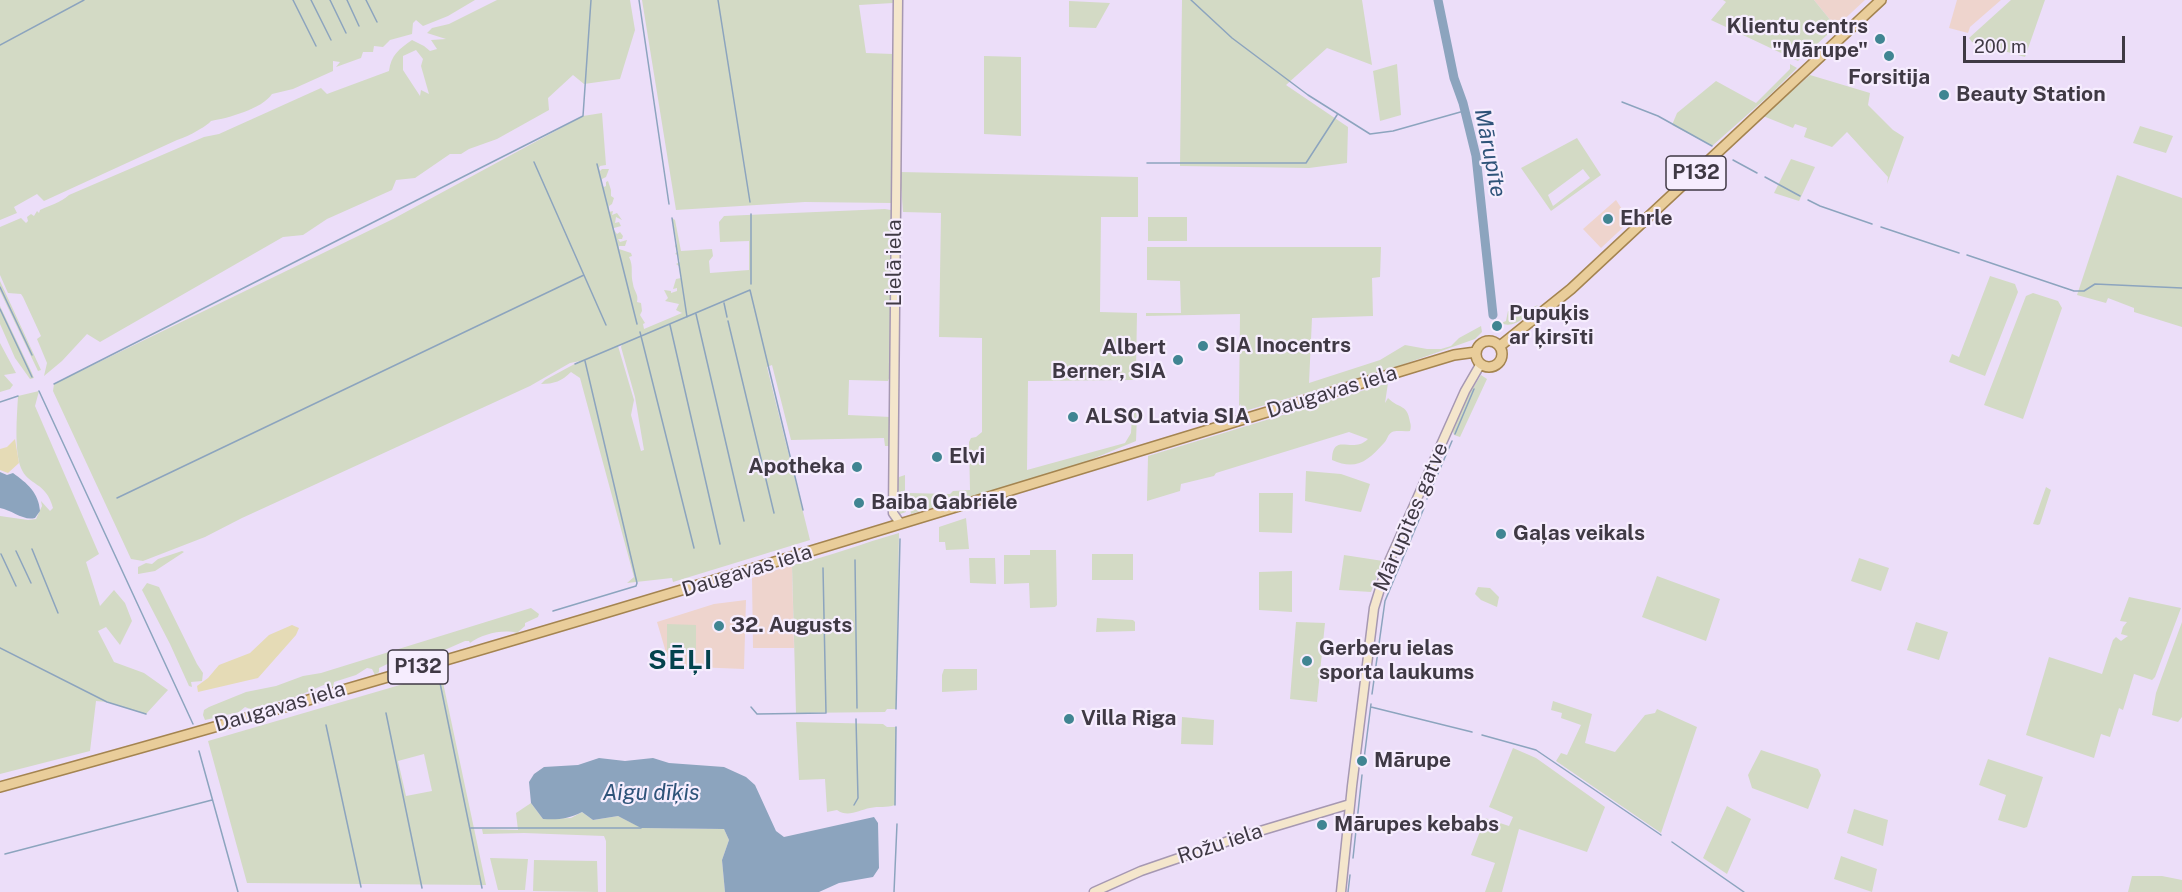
<!DOCTYPE html>
<html>
<head>
<meta charset="utf-8">
<style>
	body { margin:0 }
	#map { position:relative; width:2182px; height:892px; overflow:hidden; background:#ecdef9; font-family:"Public Sans",sans-serif }
	canvas { display:block }
	.scale { position:absolute; left:1963px; top:36px; width:162px; height:27px; box-sizing:border-box; border:3px solid #3f3944; border-top:0; padding-left:8px; font-size:18px; line-height:21px; white-space:nowrap; color:#3f3944; -webkit-text-stroke:4px #f6edfe; paint-order:stroke }
</style>
</head>
<body>
<div id="map">
<canvas width="2182" height="892"></canvas>
<div class="scale">200 m</div>
</div>
<script>
const ctx = document.querySelector('canvas').getContext('2d');
ctx.lineJoin = 'round';
function fillPath(path, color) { ctx.fillStyle = color; ctx.fill(path, 'evenodd'); }
function stroke(path, color, width, dash) { ctx.strokeStyle = color; ctx.lineWidth = width; ctx.lineCap = dash ? 'butt' : 'round'; ctx.setLineDash(dash || []); ctx.stroke(path); }
function write(font, color, halo, rows, align = 'center') {
  ctx.font = font + ' "Public Sans",sans-serif'; ctx.lineWidth = 4.5; ctx.setLineDash([]); ctx.textBaseline = 'middle'; ctx.strokeStyle = halo; ctx.fillStyle = color; for (const [text, x, y, turn = 0] of rows) {
    ctx.save(); ctx.translate(x, y); ctx.rotate((+turn || 0) * Math.PI / 180); ctx.textAlign = isNaN(turn) ? turn : align; if (halo) ctx.strokeText(text, 0, 0); ctx.fillText(text, 0, 0); ctx.restore();
  }
}
fillPath(new Path2D(`
	M1814 0H1865L1836 27Z
	M1957 0H2001L1970 27 1968 33 1949 28Z
	M1616 200 1630 221 1601 248 1583 229Z
	M792 565 794 648H753L752 578Z
	M746 600 744 669 670 666 657 622 714 604Z`), '#eed4cd');
fillPath(new Path2D(`
	M0 0H475L448 16 423 26 416 20 413 23 412 34 390 40 383 47 374 46 373 52H363L361 58 336 67 340 62 333 61V71L293 89 272 94C262 109 228 118 211 121 206 127 185 138 177 140L44 201 37 194 14 207 17 213 0 220Z
	M497 0H630L635 30 620 79 584 84 573 75 548 98 549 110 497 139 469 149 461 154H450L415 178 396 180 392 190 327 219 303 235 283 237 100 342 87 334 62 361 44 376 47 363 37 339 41 336 23 297 21 294 8 293 0 275V227L21 218 26 223 28 221 27 217 31 214 34 216 37 211 39 213 40 210C50 205 60 203 69 195L204 137 219 134 321 88 327 94 389 71C391 55 399 49 412 40L424 46 430 51 437 49 431 40 446 39 427 33 432 28 449 24ZM416 50 423 59 421 66 429 94 421 90 420 96 403 70V56Z
	M642 0H893V3L859 5 866 53 893 54 892 203 805 202 676 210Z
	M1182 0H1362L1372 65 1327 48 1286 85 1348 127 1347 163 1309 168 1180 166Z
	M1723 0H1814L1836 27 1798 61 1711 20 1726 2Z
	M2011 0H2045L2025 57 1972 42 1969 38Z
	M1069 1 1110 3 1096 28 1069 27Z
	M984 56 1021 57V136L984 134Z
	M1397 64 1401 115 1380 121 1373 71Z
	M1790 64 1797 68 1773 92 1712 146 1672 125 1677 113 1716 81 1756 103 1790 69Z
	M1810 75 1870 93 1868 105 1893 130 1904 137 1887 184 1888 177 1847 132 1832 147 1804 137 1807 128 1795 124 1793 128 1763 116Z
	M602 113 606 165 600 166 599 168 600 171 602 169H609L606 177 602 179 601 184 604 187 606 186V182L608 181 611 190V196L614 198 612 204 609 206V212L613 211 612 215 617 213 622 220 616 217 615 223 619 222 621 226 614 228V230L617 234 620 232 623 236 622 239H618L620 242 627 240 625 246H619V249L631 253 632 256 629 257C634 267 630 273 633 284 634 292 639 294 637 302L641 303 642 311 640 315 645 323 643 324 644 329 682 313 676 310 679 304 665 301 668 298 664 290 671 291V293L677 291V288L673 289 676 279 681 278 679 266 676 264 680 262 678 255 675 254 678 251 675 246 677 244 672 218 675 220 681 251 712 249 713 256 709 261 710 273 749 270V241L720 242 719 222 724 216 885 209 891 210 890 376 888 381 849 380 848 415 891 417 890 446H885L884 438 791 440 772 365 767 367 810 540 673 582 672 578 627 583 634 577 580 378 571 372C562 381 554 384 541 384L545 380 580 361 570 363 530 386 242 518 205 537 143 561 131 559 53 391 54 384 393 219 583 116ZM622 344 621 347 635 397 644 450 641 451 631 415 634 400 618 346Z
	M2140 126 2173 136 2166 153 2133 143Z
	M1577 138 1601 175 1551 211 1521 168ZM1583 169 1590 178 1553 206 1548 195Z
	M1791 159 1815 167 1799 201 1774 193Z
	M900 172 1138 177V217H1101L1100 312 1137 313 1136 371 1133 373V380L1028 381 1027 470 1125 443 1131 433 1132 414 1134 411 1136 412 1137 415 1136 441 1073 467 911 514 908 493 950 494 953 491 970 490 969 442 971 438 976 437 982 432V338L939 337 941 213 903 212Z
	M2117 175 2182 198V327L2134 312V308L2108 298 2106 303 2077 295Z
	M1148 217H1187V241H1148Z
	M1147 247H1381L1380 277 1372 278 1373 316 1312 318 1309 383 1380 360 1405 345 1427 349H1441L1451 346 1459 338 1481 326 1482 332 1475 339 1396 367 1241 412 1239 411 1241 404 1239 406 1240 314 1146 316V313H1181L1180 281 1147 280Z
	M1990 276 2015 284 2018 292 1985 376 1949 362 1952 354 1959 357Z
	M0 281 41 370 38 371 0 291Z
	M2033 293 2058 301 2062 308 2023 419 1984 405 2026 296Z
	M1538 305C1529 314 1514 330 1501 323L1506 321 1508 311 1520 313Z
	M0 306 31 371 34 378 30 379 15 358 0 324Z
	M0 343 16 373 4 375 13 385 10 389 0 392Z
	M1481 375 1487 379 1460 437 1454 435 1452 428 1464 402Z
	M1388 383 1385 403 1388 398C1400 410 1407 403 1410 422 1411 425 1411 428 1410 431 1404 432 1397 430 1392 432 1387 435 1388 439 1384 443 1368 461 1356 471 1332 460 1333 431 1352 455 1368 439L1349 432 1216 473 1214 476 1181 484 1180 491 1147 501 1148 456Z
	M39 391 35 406 99 554 86 562 100 606 114 590 125 603 132 621 120 645 106 627 98 631 114 662 144 673 168 690 146 714 107 702 96 701 90 751 0 774V516L28 520 36 519 42 506 41 501 50 511 53 508C46 481 28 486 21 468 14 450 17 416 18 396Z
	M1306 471 1341 474 1370 484 1361 512 1305 501Z
	M905 475V492L901 491V495L905 496 906 512 900 514C894 505 895 487 899 477Z
	M2046 487 2051 490 2040 524 2038 525 2033 524Z
	M1259 493H1293L1292 533 1259 532Z
	M966 518 969 549 946 550 945 542H939V527Z
	M899 533 896 709H887L885 712 796 713 792 565C829 557 863 543 899 533Z
	M1030 550H1056L1057 605 1055 607 1030 608 1029 583 1004 584V555H1030Z
	M182 551 184 552 155 571 138 574V567L146 563 152 564 158 559Z
	M1092 554H1133V580H1092Z
	M1344 555 1383 561 1371 592 1339 590Z
	M969 558H995L996 584 970 583Z
	M1859 558 1889 568 1881 591 1851 581Z
	M1292 571V612L1259 610V572Z
	M1657 576 1720 599 1706 641 1642 617Z
	M147 583 159 587 197 664 203 673 202 681 191 682 192 687 189 686 170 644 142 590Z
	M1478 587 1490 588 1499 597 1497 607 1481 600 1475 594Z
	M2129 597 2181 608 2155 677 2152 680 2134 674 2123 710 2119 708 2110 737 2101 734 2094 758 2026 735 2049 657 2102 674 2113 640 2116 637 2121 641 2128 636 2121 634 2123 627 2127 622 2120 621Z
	M531 608 539 614 538 617 525 623V626L517 633C503 629 482 634 470 643L469 641H465L440 652 400 658 379 668V672L375 675 372 669 367 668 356 675 334 682 333 687 326 684 298 696 250 709 245 707 239 712 205 720 203 715 204 710 209 707 246 692 276 686 303 676 321 673Z
	M1097 618 1133 620 1135 622V631L1096 632Z
	M1296 622 1325 623 1317 702 1290 699Z
	M1916 622 1948 632 1939 660 1907 650Z
	M2182 622V717L2178 722 2152 715 2156 693Z
	M667 624 696 625V651L667 650Z
	M944 669H977V690L942 692V675Z
	M441 673 486 885 247 883 208 741ZM424 754 432 791 406 796 398 761Z
	M1553 701 1592 714 1585 743 1615 752 1645 715 1655 713 1657 709 1697 727 1661 833 1556 761 1561 753 1567 755 1581 725 1561 718 1562 713 1551 710Z
	M1182 717 1214 720 1213 745 1181 744Z
	M796 722 883 724 887 727H896L895 805C886 808 879 806 870 808 859 810 848 818 837 810L827 812 825 779 799 780Z
	M1513 748 1536 758 1605 807 1587 852 1519 829 1502 892H1485L1495 863 1471 855 1485 818 1509 826 1513 817 1489 807Z
	M1761 750 1818 769 1821 775 1808 809 1752 788 1748 775Z
	M1988 759 2043 777 2027 827 2024 828 1998 820 2006 795 1979 785Z
	M531 803 543 819 571 818 582 812 593 820 618 816 642 828 724 829 729 840 722 860 725 892H606V841L604 836 524 833 483 834 482 829 518 830 516 813Z
	M1727 806 1751 819 1727 874 1703 858Z
	M1854 809 1888 820 1883 846 1847 833Z
	M1841 856 1877 869 1872 892 1834 879Z
	M490 858 528 859 525 890H498Z
	M534 860 597 861 598 892 533 891Z
	M2132 876H2162L2182 880V892H2128Z`), '#d3dac5');
fillPath(new Path2D(`
	M15 439 19 463 8 473 0 470V449L7 447Z
	M292 625 299 628 296 635 258 678 198 692 197 686 208 678 219 665 250 653 269 635Z`), '#e5dbb6');
fillPath(new Path2D(`
	M0 472 7 475 13 473C27 483 39 493 40 511L35 518C23 521 12 510 0 508Z
	M599 758 625 761 653 758 669 763 724 767 746 777 755 785 776 831 784 837 874 817 878 823 879 868 873 877 839 883 819 892H725L722 860 729 840 724 829 641 828 618 816 593 820 582 812C568 819 558 820 543 819L531 803 529 782 534 774 544 767 578 765Z`), '#8ca4be');
stroke(new Path2D(`
	M293 0 316 46
	M311 0 331 40
	M330 0 346 33
	M347 0 359 26
	M366 0 377 22
	M639 0 669 204
	M718 0 750 202
	M1191 0 1232 38 1308 95 1370 134 1393 131 1464 111
	M0 45 84 0
	M1622 102 1658 116 1712 146
	M1733 160 1757 173
	M534 162 606 325
	M1147 163H1306L1337 115
	M597 164 637 324
	M1765 177 1800 196
	M1808 200 1820 206 1872 224
	M672 218 687 317
	M1881 227 1959 253
	M1967 255 2074 291H2084L2095 284 2182 288
	M751 284V214
	M0 287 32 355
	M724 303 727 317
	M0 309 32 377
	M696 314 744 521
	M728 321 774 513
	M670 325 720 544
	M640 332 694 548
	M575 364 750 290 803 510
	M54 384 583 116 591 0
	M39 391 193 724
	M0 402 18 396
	M1455 434 1474 389
	M117 498 584 275
	M1427 499 1452 441
	M32 549 58 613
	M16 551 31 583
	M1 554 16 586
	M855 560 857 708
	M553 611 636 586 637 583 585 361
	M0 648 107 702 146 714
	M439 678 482 888
	M1372 694 1385 601 1424 508
	M751 707 757 714 826 713 823 568
	M1371 707 1472 732
	M896 709 900 539
	M386 713 422 888
	M326 725 361 887
	M1482 735 1536 750 1661 835
	M199 751 238 892
	M1363 767 1371 704
	M854 805 858 798 856 719
	M895 805 896 727
	M471 828H641
	M1672 842 1744 892
	M5 854 212 800
	M1353 858 1362 775
	M894 892 897 824
	M1348 892 1350 875`), '#8ca4be', 1.5);
stroke(new Path2D(`
	M1438 0 1454 78 1463 103 1476 156 1493 315`), '#8ca4be', 9);
const secondary = new Path2D(`
	M898 0 893 513 900 523
	M1094 892 1141 871 1240 837 1350 804
	M1341 892 1352 786 1374 608 1387 566 1465 391 1480 365`);
const primary = new Path2D(`
	M1476 354a13 13 0 1 1 26 0a13 13 0 1 1-26 0Z
	M1500 346 1571 289 1881 0
	M0 787C488 653 971 502 1454 355L1476 352`);
stroke(secondary, '#a698b2', 11);
stroke(primary, '#a48450', 12);
stroke(secondary, '#f4e6cc', 8);
stroke(primary, '#e9cd9a', 9);
for (const [x, y, r, color] of [
	[1880,39,6,"#408592"],
	[1889,56,6,"#408592"],
	[1944,95,6,"#408592"],
	[1608,219,6,"#408592"],
	[1497,326,6,"#408592"],
	[1203,346,6,"#408592"],
	[1178,360,6,"#408592"],
	[1073,417,6,"#408592"],
	[937,457,6,"#408592"],
	[857,467,6,"#408592"],
	[859,503,6,"#408592"],
	[1501,534,6,"#408592"],
	[719,626,6,"#408592"],
	[1307,661,6,"#408592"],
	[1069,719,6,"#408592"],
	[1362,761,6,"#408592"],
	[1322,825,6,"#408592"]
]) { const dot = new Path2D(); dot.arc(x, y, r, 0, 2 * Math.PI); ctx.fillStyle = color; ctx.fill(dot); stroke(dot, '#f6edfe', 2); }
for (const [x, y, w] of [
	[1696,173,60],
	[418,667,60]
]) { const box = new Path2D(); box.roundRect(x - w / 2, y - 17, w, 34, 4.5); ctx.fillStyle = '#f6edfe'; ctx.fill(box); stroke(box, '#3f3944', 1.5); }
write('bold 20px', '#3f3944', null, [
	["P132",1696,173],
	["P132",418,667]
]);
write('bold 21px', '#3f3944', '#f6edfe', [
	["Klientu centrs",1868,27,"right"],
	["\"Mārupe\"",1868,51,"right"],
	["Forsitija",1889,78,"center"],
	["Beauty Station",1956,95],
	["Ehrle",1620,219],
	["Pupuķis",1509,314],
	["ar ķirsīti",1509,338],
	["SIA Inocentrs",1215,346],
	["Albert",1166,348,"right"],
	["Berner, SIA",1166,372,"right"],
	["ALSO Latvia SIA",1085,417],
	["Elvi",949,457],
	["Apotheka",845,467,"right"],
	["Baiba Gabriēle",871,503],
	["Gaļas veikals",1513,534],
	["32. Augusts",731,626],
	["Gerberu ielas",1319,649],
	["sporta laukums",1319,673],
	["Villa Riga",1081,719],
	["Mārupe",1374,761],
	["Mārupes kebabs",1334,825]
], 'left');
write('21px', '#3f3944', '#f6edfe', [
	["Lielā iela",895,263,-90],
	["Daugavas iela",1332,392,-17],
	["Mārupītes gatve",1411,517,-67],
	["Daugavas iela",747,571,-17],
	["Daugavas iela",280,707,-16],
	["Rožu iela",1220,844,-18]
]);
write('italic 22px', '#2e5379', '#f6edfe', [
	["Mārupīte",1490,153,79],
	["Aigu dīķis",651,793]
]);
ctx.letterSpacing = '1.5px';
write('bold 27px', '#03434d', '#f6edfe', [
	["SĒĻI",681,661]
]);
ctx.letterSpacing = '0px';
</script>
</body>
</html>
